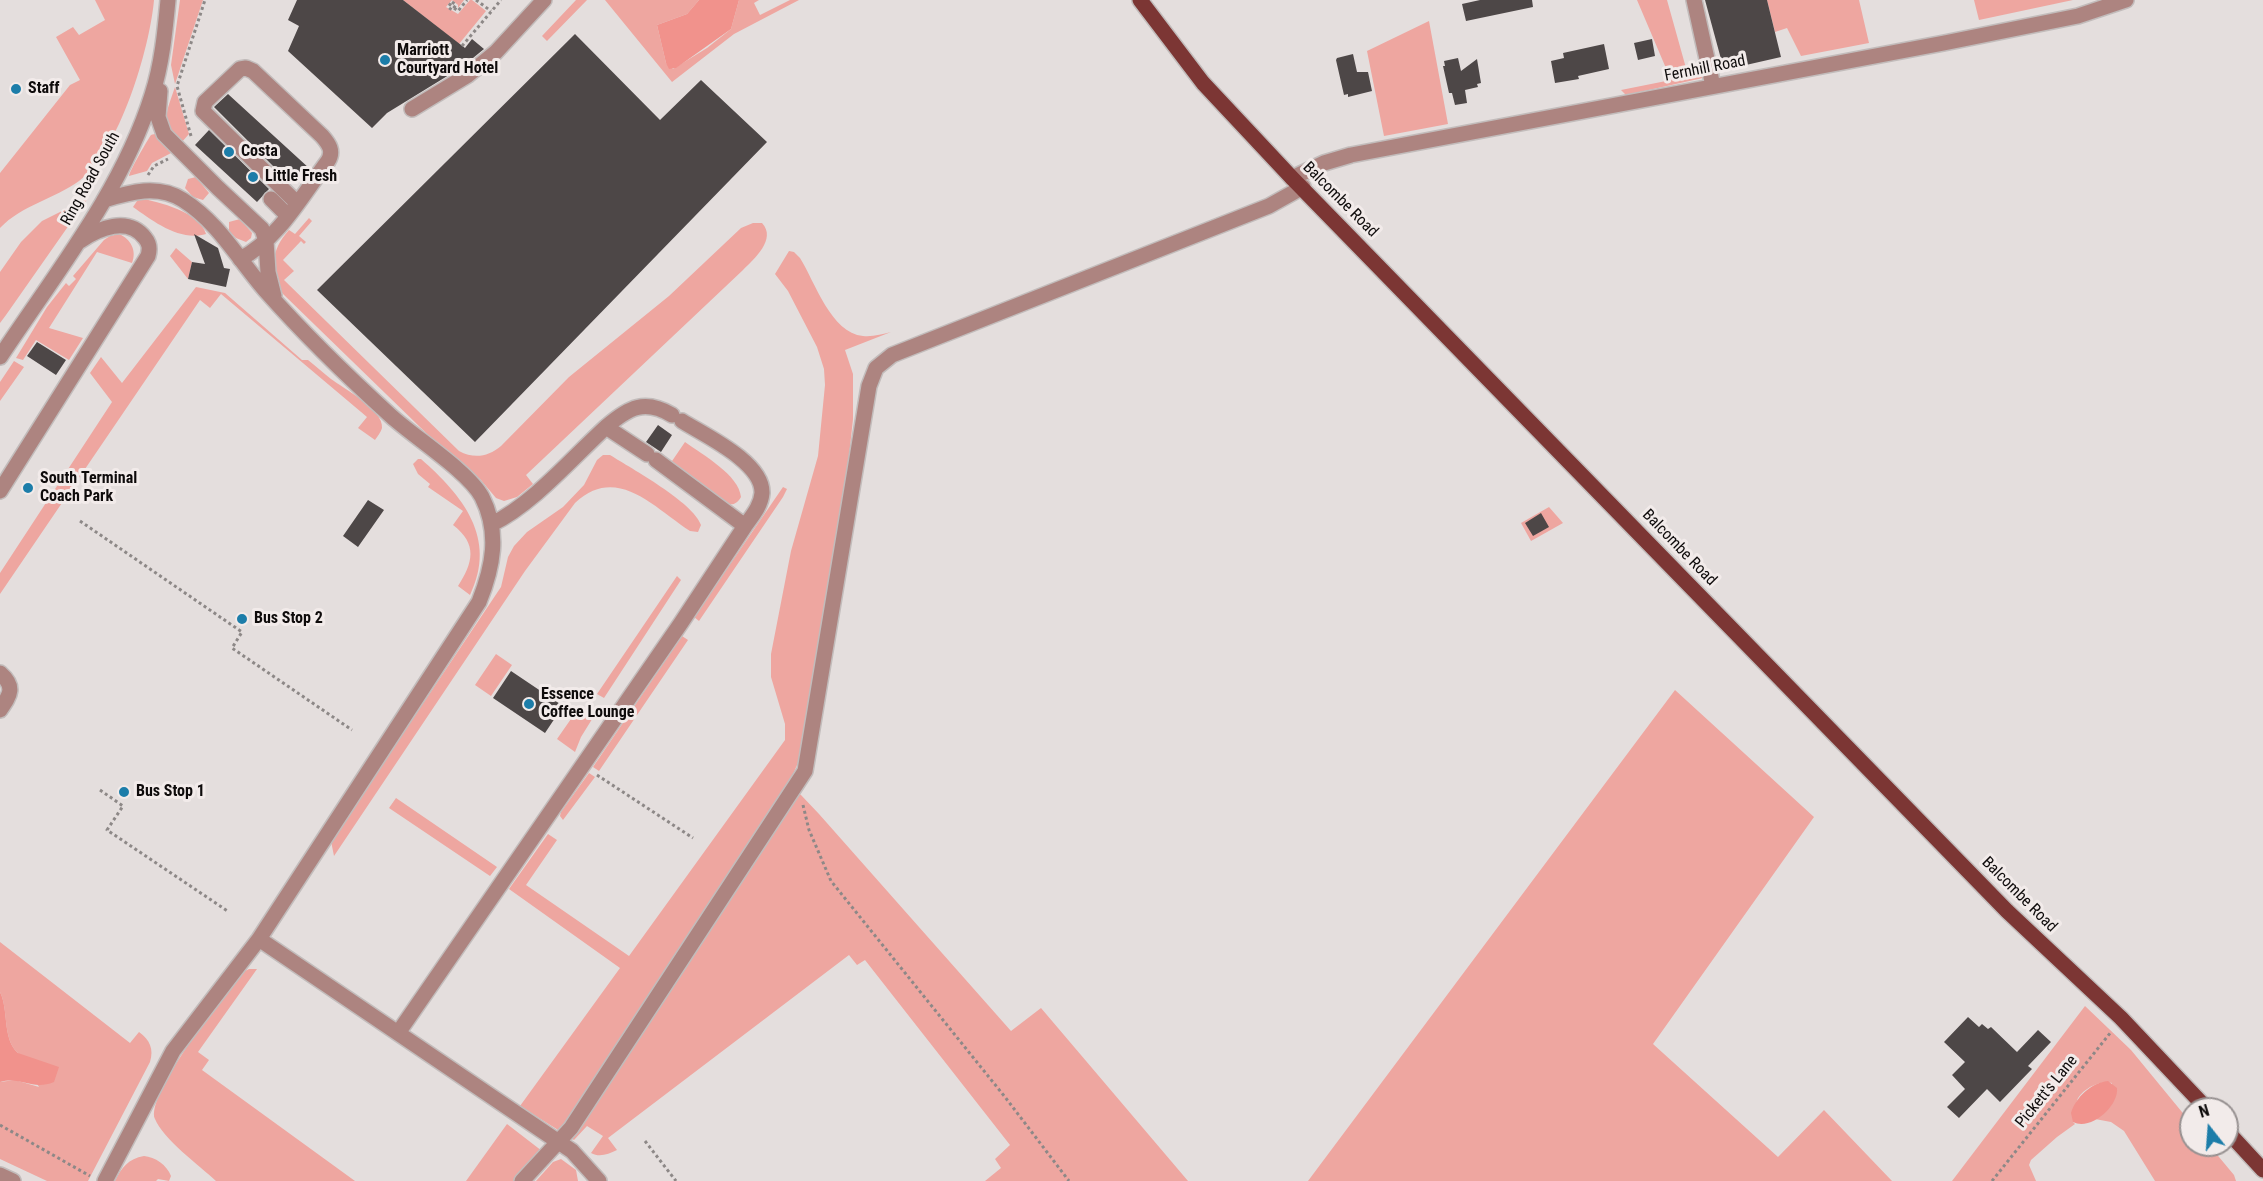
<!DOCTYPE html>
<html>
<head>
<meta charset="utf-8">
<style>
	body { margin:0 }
	#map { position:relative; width:2263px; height:1181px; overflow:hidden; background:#e4dedd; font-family:"Roboto Condensed",sans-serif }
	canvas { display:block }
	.north { position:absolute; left:2179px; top:1097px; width:60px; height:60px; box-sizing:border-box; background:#f2ebea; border:2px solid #979191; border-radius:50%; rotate:343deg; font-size:16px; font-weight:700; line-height:24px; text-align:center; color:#0e0b0b }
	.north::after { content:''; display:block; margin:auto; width:21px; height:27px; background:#1c7da9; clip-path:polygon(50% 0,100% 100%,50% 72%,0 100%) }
</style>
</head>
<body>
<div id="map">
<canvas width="2263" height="1181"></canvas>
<div class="north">N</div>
</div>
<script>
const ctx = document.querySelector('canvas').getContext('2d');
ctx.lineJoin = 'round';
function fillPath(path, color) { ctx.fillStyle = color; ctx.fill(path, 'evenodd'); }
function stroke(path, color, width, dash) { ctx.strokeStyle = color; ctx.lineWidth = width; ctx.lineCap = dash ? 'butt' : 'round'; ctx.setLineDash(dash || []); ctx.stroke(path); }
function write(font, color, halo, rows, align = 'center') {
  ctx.font = font + ' "Roboto Condensed",sans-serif'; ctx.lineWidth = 6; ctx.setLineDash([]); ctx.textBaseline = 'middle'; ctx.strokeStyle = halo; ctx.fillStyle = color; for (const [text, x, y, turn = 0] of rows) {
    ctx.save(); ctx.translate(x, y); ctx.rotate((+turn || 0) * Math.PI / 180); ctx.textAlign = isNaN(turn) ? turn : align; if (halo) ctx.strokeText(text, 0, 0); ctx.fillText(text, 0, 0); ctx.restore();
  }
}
fillPath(new Path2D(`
	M95 0H154C150 48 119 152 79 181 54 199 22 205 0 228V173L70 85 80 80 56 37 73 27 79 35 105 20Z
	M180 0H203L175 84 171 65Z
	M403 0H464L458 8V5L452 0 446 7 458 14 470 0H472L486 11 459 44Z
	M576 0H587L547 41 542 36Z
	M605 0H699L687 14 657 25 666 63 673 69 707 48 731 29 739 0H759L754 3 760 15 790 0H799L734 34 672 82Z
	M1637 0H1667L1686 68 1702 65 1703 78 1626 95 1621 90 1671 80Z
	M1767 0H1859L1869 43 1801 56 1787 28 1775 32Z
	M1974 0H2073L1979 20Z
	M1429 21 1448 124 1384 136 1367 51Z
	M175 87 189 134 181 143C160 120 166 114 175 87Z
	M156 134 173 152 152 163 147 171 129 176C129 172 148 139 151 135 153 134 155 134 156 134Z
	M196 177 209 193 203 200 193 197 185 188 188 179Z
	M88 198 6 315 0 323V272L21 242 42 221Z
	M139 198C159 202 200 212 206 234 180 242 153 221 133 207Z
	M309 218 312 221 299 236 306 242 304 244 301 241 283 260 294 271 284 280 459 451C474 459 488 457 501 446L569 377 669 296 741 228 753 223H762C777 239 754 259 743 270L526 475 533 484 517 497 504 501 496 498 480 479 456 462 282 293C271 268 270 251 289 230L295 234Z
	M240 219 252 233 251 238 246 242 236 238 229 231V222Z
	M119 234C131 239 137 251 132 263L97 252 49 328 83 338 69 360 36 340 23 360 16 358 47 307 66 283 69 286 76 279 73 276 104 240 110 236Z
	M176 248 192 262 188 279 170 256Z
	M789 251 794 252 800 258C815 282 831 333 863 336 873 337 882 334 891 332L845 350 853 374V419L844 503 824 606 804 740 800 758 788 786 801 795 819 814 1011 1031 1041 1008 1188 1181H985L1001 1168 995 1159 1010 1145 865 960 857 965 849 955 608 1138 617 1150C608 1154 600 1158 591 1153L603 1136 587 1126 574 1140 520 1106 620 968 509 889 548 834 557 840 526 885 629 956 785 740V724L771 677V654L791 551 818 456 825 385 824 369 817 347 788 291 775 274Z
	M196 287 225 293 302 360H308C316 366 323 373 331 379 343 388 384 410 382 428 381 432 377 437 375 440L358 428 367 417 221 294 210 308 200 300 0 594V573L112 402 90 373 101 357 122 383Z
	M14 361 24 367 0 401V382Z
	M685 442C703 455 739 475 741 497 737 504 732 506 725 503L670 464Z
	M603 455H610C632 469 693 502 701 525L698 532 690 531C653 507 617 464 575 503L525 571 334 856 331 841 501 587 508 557 514 546 527 532 563 507 584 485 597 460Z
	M418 459H421C462 495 498 538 470 595L458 586C473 563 478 544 453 525L463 511 428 487 430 484 418 474 413 464Z
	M783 487 787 489 783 497 699 621 694 617Z
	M1549 507 1563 523 1531 541 1521 523Z
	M677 576 681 580 604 698 597 694Z
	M682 636 688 640 599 771 593 767Z
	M496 654 512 665 491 696 475 685Z
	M1675 690 1814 817 1653 1044 1778 1157 1824 1110 1892 1181H1308Z
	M580 706 594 716 581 737 575 752 557 739Z
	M589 773 595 777 563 820 560 816 561 812Z
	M396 798 497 867 490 876 389 808Z
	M0 942 130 1043 139 1032C150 1040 154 1049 150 1062L88 1181H47L0 1159V1082L15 1080 39 1087 18 1053C2 1039 9 1010 0 992Z
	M249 969H257L198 1052 209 1060 202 1070 355 1181H216C200 1166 163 1139 155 1119 145 1096 223 997 239 974Z
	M2085 1006 2131 1050 2191 1123V1145H2209L2234 1175 2236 1181H2155L2124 1131 2111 1122 2095 1119 2101 1115 2112 1083C2100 1080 2085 1088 2078 1098 2075 1104 2075 1115 2073 1122L2075 1124 2057 1137 2031 1160 2029 1165 2036 1181H1952Z
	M507 1124 542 1151 514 1181H466Z
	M144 1156C155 1157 167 1165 171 1176L169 1181 158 1179 156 1181H115C122 1167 128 1159 144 1156Z
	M561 1159 576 1170 578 1181H536L553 1162Z`), '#eea6a0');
fillPath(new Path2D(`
	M699 0H739L731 29 676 68 669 69 666 63 657 25 687 14Z
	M0 992C9 1010 2 1039 18 1053L59 1067 54 1082C32 1091 22 1076 0 1082Z
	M2108 1081 2117 1088C2119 1106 2091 1131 2073 1122L2071 1113C2076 1097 2091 1083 2108 1081Z`), '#f1928c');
fillPath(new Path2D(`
	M297 0H403L465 48 472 39 484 49 462 67 387 113 372 128 288 51 299 26 288 20Z
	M1480 0H1532L1533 7 1466 21 1462 4Z
	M1705 0H1767L1781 57 1724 70Z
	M575 34 660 120 701 80 767 142 475 442 317 290Z
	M1652 39 1655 56 1638 60 1634 43Z
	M1604 44 1609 69 1578 76 1579 79 1555 83 1551 61 1564 58 1563 53Z
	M1353 54 1357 72H1368L1372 91 1348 97V94L1344 95 1336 60 1337 58Z
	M1458 58 1461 71 1477 59 1481 83 1477 84 1478 87 1465 90 1467 103 1455 105 1452 93H1449L1443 66H1445L1444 61Z
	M228 94 310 169 298 183 285 172 282 175 214 107Z
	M209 130 269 189 257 202 195 145Z
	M194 234 218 248 224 268 230 269 226 287 188 279 192 262 205 264Z
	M37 342 66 360 56 375 27 356Z
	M658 425 672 435 661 452 646 442Z
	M368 500 384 510 358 547 343 536Z
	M1541 513 1549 527 1533 536 1525 523Z
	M511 671 563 706 545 733 493 698Z
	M1968 1017 1979 1027 1982 1024 1988 1029 1991 1027 2017 1052 2038 1030 2051 1042 2028 1066 2032 1069 2000 1102 1987 1089 1959 1118 1947 1107 1965 1089 1952 1075 1965 1062 1944 1042Z`), '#4d4747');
const minor = new Path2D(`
	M1694 0 1713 86
	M160 91 158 117 164 134 218 188 262 229 266 241 268 272 274 296
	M412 109 468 75 496 52 544 0
	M1292 178 1324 163 1351 155 1944 43 2078 16 2126 0
	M271 199 287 215
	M104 200C130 192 158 184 183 200 219 223 238 259 265 290 304 334 347 376 391 416 414 437 469 472 482 497 500 533 493 567 479 602L259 939 173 1051 105 1181
	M240 259C278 240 303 194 328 161 334 151 329 144 322 136L253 71 246 68 240 69 205 102 203 111 297 203
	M0 357C55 274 122 191 152 95 162 64 165 32 168 0
	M682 421C704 435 763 462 762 493 761 506 752 516 745 526
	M606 427C629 407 645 399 672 415
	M0 491 148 256C150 249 150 244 145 238 128 216 99 228 80 241
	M492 524C534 503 571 459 606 427L647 454
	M0 673C16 687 10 695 0 710
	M259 939 572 1151 599 1181
	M398 1033 681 623 745 526 656 460
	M0 1175 13 1181
	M522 1181 571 1128 805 771 869 386 876 368 892 355 1269 206 1303 187`);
const major = new Path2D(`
	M1140 0 1203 83 1292 178 2007 911 2121 1018 2207 1109
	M2227 1131 2263 1170`);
stroke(minor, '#c2bcbb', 18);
stroke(major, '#c2bcbb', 18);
stroke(new Path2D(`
	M476 0 491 11
	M452 2 456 5 452 10 448 7Z
	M454 8 458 11 467 0
	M462 46 501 0
	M191 136 177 86 205 0
	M148 175 154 166 168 159
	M80 521 242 632 232 648 352 730
	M597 775 693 838
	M100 790 123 806 107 830 229 912
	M803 805 809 830 831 881 1005 1097 1069 1181
	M0 1125 90 1176
	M645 1141 676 1181
	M1992 1181 2111 1032`), '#8d8887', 3, [3, 3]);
stroke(minor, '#ad8480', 15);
stroke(major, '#7c3634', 15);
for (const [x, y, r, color] of [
	[385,60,6,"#1c7da9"],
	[16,89,6,"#1c7da9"],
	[229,152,6,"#1c7da9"],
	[253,177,6,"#1c7da9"],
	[28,488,6,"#1c7da9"],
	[242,619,6,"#1c7da9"],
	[529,704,6,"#1c7da9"],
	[124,792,6,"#1c7da9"]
]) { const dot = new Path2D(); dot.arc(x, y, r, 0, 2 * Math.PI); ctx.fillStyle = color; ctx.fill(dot); stroke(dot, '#f2ebea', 2); }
write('bold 16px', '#0e0b0b', '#f2ebea', [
	["Marriott",397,51],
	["Courtyard Hotel",397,69],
	["Staff",28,89],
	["Costa",241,152],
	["Little Fresh",265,177],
	["South Terminal",40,479],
	["Coach Park",40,497],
	["Bus Stop 2",254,619],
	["Essence",541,695],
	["Coffee Lounge",541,713],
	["Bus Stop 1",136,792]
], 'left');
write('16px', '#0e0b0b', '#f2ebea', [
	["Fernhill Road",1705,69,-11],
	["Ring Road South",91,179,-61],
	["Balcombe Road",1340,200,45],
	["Balcombe Road",1679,548,46],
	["Balcombe Road",2019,895,45],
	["Pickett's Lane",2047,1092,-51]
]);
</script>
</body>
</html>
